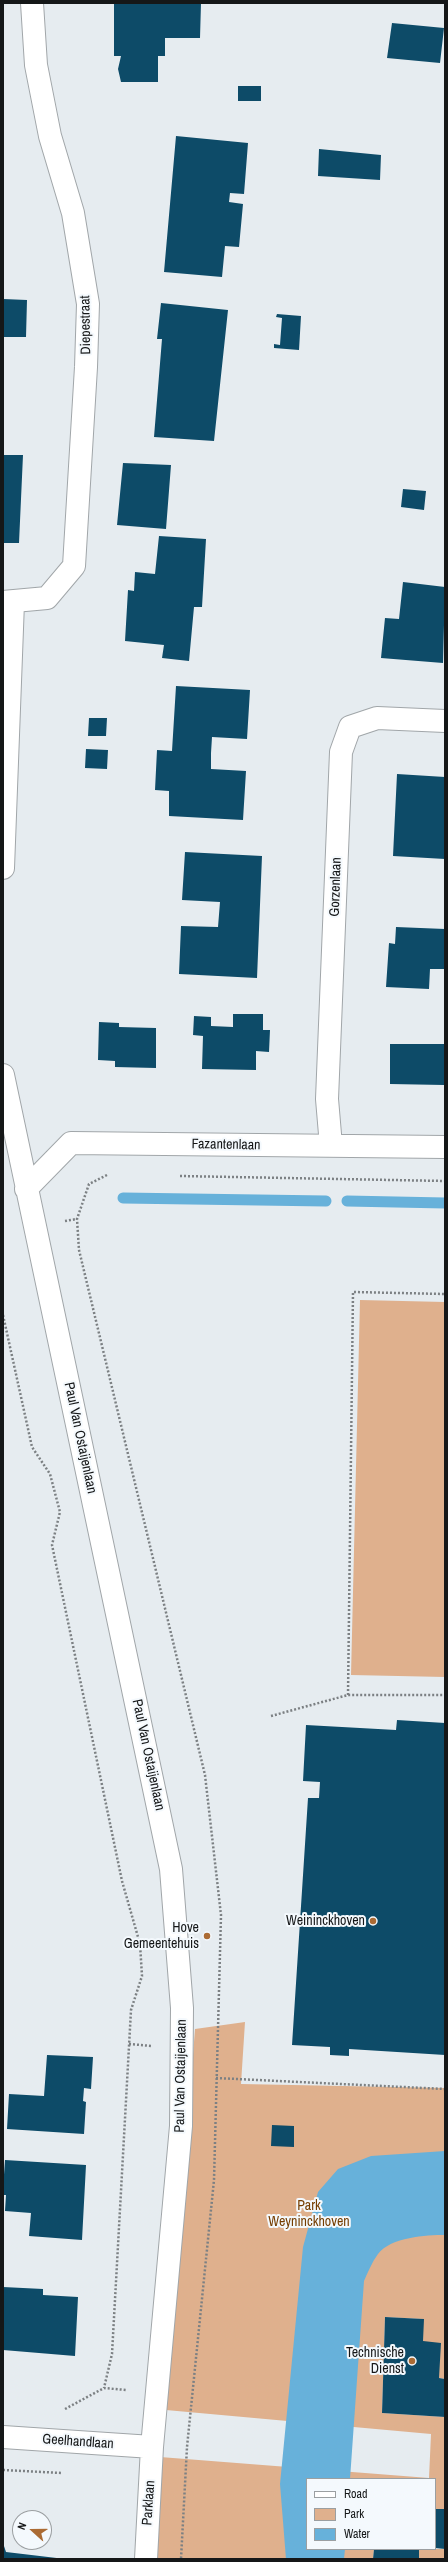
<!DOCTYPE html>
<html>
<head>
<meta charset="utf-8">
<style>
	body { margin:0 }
	#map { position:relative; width:448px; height:2562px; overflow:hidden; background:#e6ecf0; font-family:"Archivo Narrow",sans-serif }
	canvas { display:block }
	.frame { position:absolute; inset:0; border:4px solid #151718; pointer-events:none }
	.legend { position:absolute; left:306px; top:2478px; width:130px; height:72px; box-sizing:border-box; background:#f4f9fd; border:1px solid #9b9fa1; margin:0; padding:5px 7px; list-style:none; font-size:12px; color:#151718 }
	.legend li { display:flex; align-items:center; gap:8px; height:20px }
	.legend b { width:20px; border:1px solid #9b9fa1 }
	.north { position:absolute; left:12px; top:2510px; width:40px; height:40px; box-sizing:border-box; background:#f4f9fd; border:1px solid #9b9fa1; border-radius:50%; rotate:291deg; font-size:11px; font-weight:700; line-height:16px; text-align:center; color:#151718 }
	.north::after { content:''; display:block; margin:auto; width:14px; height:18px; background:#ab6b34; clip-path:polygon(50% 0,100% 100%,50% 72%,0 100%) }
</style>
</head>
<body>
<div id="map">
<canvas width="448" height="2562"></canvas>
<div class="frame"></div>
<ul class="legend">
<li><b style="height:5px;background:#fff"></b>Road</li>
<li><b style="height:11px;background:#dfb08d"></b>Park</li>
<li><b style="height:11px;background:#67b1da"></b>Water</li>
</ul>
<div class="north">N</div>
</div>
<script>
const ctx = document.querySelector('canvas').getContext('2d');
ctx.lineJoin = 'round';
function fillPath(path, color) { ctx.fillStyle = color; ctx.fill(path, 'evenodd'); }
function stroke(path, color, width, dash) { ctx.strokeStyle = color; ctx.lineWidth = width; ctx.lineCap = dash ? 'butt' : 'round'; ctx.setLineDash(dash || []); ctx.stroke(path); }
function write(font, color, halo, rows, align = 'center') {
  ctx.font = font + ' "Archivo Narrow",sans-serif'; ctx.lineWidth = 4; ctx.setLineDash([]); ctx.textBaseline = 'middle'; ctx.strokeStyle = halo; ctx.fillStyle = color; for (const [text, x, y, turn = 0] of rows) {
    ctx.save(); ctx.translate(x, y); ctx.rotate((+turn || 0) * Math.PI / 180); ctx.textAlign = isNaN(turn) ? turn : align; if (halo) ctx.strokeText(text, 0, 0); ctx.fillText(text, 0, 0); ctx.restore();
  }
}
fillPath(new Path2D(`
	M360 1300 445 1302V1677L351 1675Z
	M245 2022 241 2084 445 2088V2379L439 2378 423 2341V2319L385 2317 382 2413 445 2417V2509H435V2479H307V2549H374L373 2559H156L160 2457 429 2478 431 2434 166 2410 195 2029Z
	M419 2549H445V2559H419Z`), '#dfb08d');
fillPath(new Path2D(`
	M445 2151V2235C426 2235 391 2237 378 2254 372 2262 368 2272 364 2281L350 2479H307V2549H345L344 2559H286L280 2484 303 2247 318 2192 338 2169 371 2156Z`), '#67b1da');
stroke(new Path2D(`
	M123 1198 326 1201
	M347 1201 445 1203`), '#67b1da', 11);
fillPath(new Path2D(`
	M114 3H201L200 38H165V56H158V82H121L118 69 121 56H114Z
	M392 23 444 28 440 63 387 58Z
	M238 86H261V101H238Z
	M176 136 248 143 244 194 230 193 229 202 243 204 239 247 225 246 222 277 164 272Z
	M319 149 381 155 380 180 318 176Z
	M3 299 27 300 26 337H3Z
	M161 303 228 310 214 441 154 437 162 339H157Z
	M277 314 301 316 299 350 274 348V344L280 345 282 318 276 317Z
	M3 455H23L19 543H3Z
	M123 463 171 465 166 529 117 525Z
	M403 489 426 491 424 510 401 507Z
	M159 536 206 539 202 607H194L189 661 162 658 164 645 125 641 128 590 134 591 135 572 155 574Z
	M403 582 445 587 443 663 381 658 385 618 399 619Z
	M176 686 250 690 247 739 212 737 211 753V769L246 771 243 820 169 816V791L155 790 157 750 172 751Z
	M89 718H107L106 736H88Z
	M86 749 108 750 107 769 85 768Z
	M397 774 445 777V859L393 856Z
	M185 852 262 856 257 978 179 974 181 926 218 927 220 902 182 900Z
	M396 927 445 929V969H430L429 989 386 987 389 943 395 944Z
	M233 1014H263V1030H270L269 1052 256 1051V1070L202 1069 203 1036 193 1035 194 1016 211 1017V1026L233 1027Z
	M99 1022 119 1023V1027L156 1028V1068L115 1067V1061L98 1060Z
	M390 1044H444V1085L390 1084Z
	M397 1720 445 1723V2055L349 2049V2056L330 2055V2047L292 2045 308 1798H319L320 1782 303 1781 306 1725 396 1730Z
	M47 2055 93 2057 91 2089 84 2088 83 2101 86 2102 84 2134 7 2129 9 2094 44 2096Z
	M272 2125 294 2126V2147L271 2146Z
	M5 2160 86 2165 82 2240 29 2236 31 2213 5 2211 6 2195H3V2189Z
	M3 2287 43 2289V2295L78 2297 75 2356 3 2350Z
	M385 2317 424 2319 423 2341 441 2343 439 2378 445 2379V2417L382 2413Z
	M435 2509H445V2549L435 2548Z
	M3 2543 6 2552 65 2559H3Z
	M374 2549H419V2559H373Z`), '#0d4b68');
const street = new Path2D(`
	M3 602 47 598 74 566 86 367 88 304 73 213 50 136 36 65 32 3
	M3 868 13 602
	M3 1075 171 1869 182 2008 181 2126 152 2447 146 2559
	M331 1146 327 1099 341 752 350 727 377 718 445 721
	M26 1189 71 1143 445 1147
	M3 2437 152 2447`);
stroke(street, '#a1a6a9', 24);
stroke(new Path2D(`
	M107 1175 89 1184 77 1219 79 1250 205 1775 221 1915 214 2180 187 2447 181 2559
	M180 1176 445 1181
	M65 1221 77 1219
	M3 1315 32 1447 50 1474 60 1512 52 1545 122 1881 140 1944 142 1976 131 2010 112 2354 104 2388
	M348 1695 353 1292 445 1294
	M271 1716 348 1695H445
	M129 2044 152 2046
	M216 2078 445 2089
	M65 2409 104 2388 126 2390
	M3 2470 62 2473`), '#7c8083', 2.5, [2, 2]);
stroke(street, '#fff', 22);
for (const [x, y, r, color] of [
	[373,1921,4,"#ab6b34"],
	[207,1936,4,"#ab6b34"],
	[412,2361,4,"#ab6b34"]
]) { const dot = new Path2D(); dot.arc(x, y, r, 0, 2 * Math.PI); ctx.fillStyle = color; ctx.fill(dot); stroke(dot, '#f4f9fd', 1.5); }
write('14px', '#151718', '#f4f9fd', [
	["Diepestraat",86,325,-91],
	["Gorzenlaan",336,887,-88],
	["Fazantenlaan",226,1145,1],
	["Paul Van Ostaijenlaan",80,1438,78],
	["Paul Van Ostaijenlaan",148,1755,78],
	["Paul Van Ostaijenlaan",181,2076,-89],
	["Geelhandlaan",78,2442,4],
	["Parklaan",149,2503,-86]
]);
write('14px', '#151718', '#f4f9fd', [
	["Weininckhoven",365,1921],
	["Hove",199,1928],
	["Gemeentehuis",199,1944],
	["Technische",404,2353],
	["Dienst",404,2369]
], 'right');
write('14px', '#753d00', '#f4f9fd', [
	["Park",309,2206],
	["Weyninckhoven",309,2222]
]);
</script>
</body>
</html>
